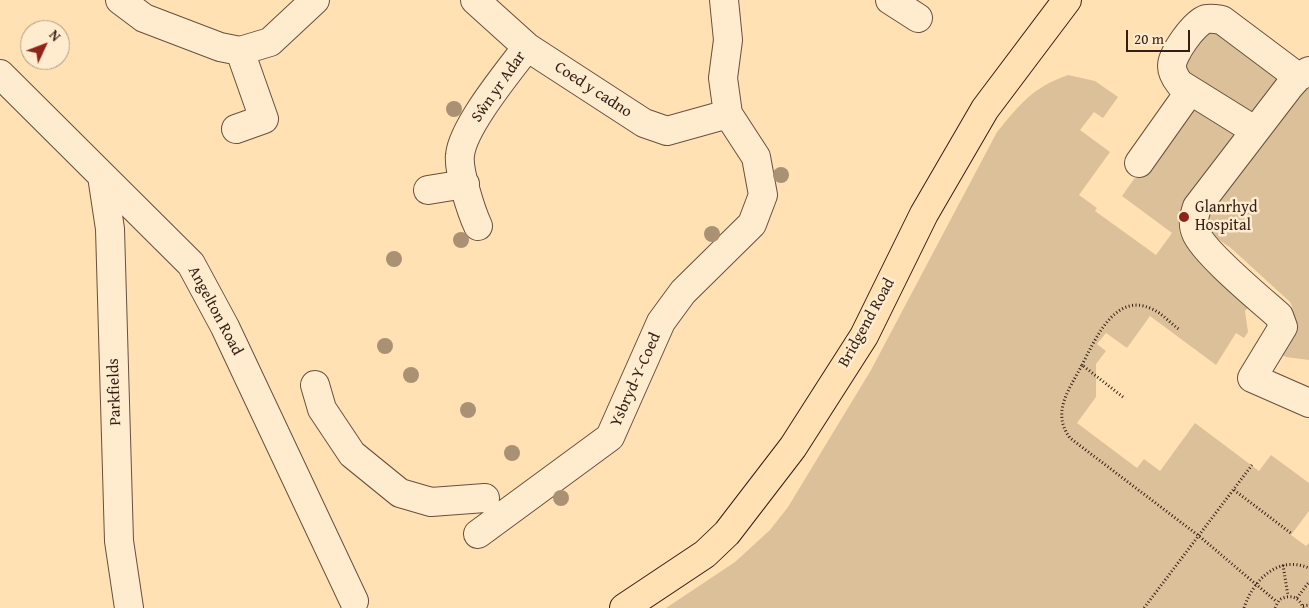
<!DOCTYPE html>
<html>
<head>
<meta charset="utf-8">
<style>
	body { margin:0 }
	#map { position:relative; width:1309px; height:608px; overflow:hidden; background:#ffe1b4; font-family:"Gentium Book Plus",serif }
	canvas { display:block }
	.north { position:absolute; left:20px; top:20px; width:50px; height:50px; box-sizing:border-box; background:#ffecce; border:1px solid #ae9a85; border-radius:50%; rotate:47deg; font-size:14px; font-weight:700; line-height:20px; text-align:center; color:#341f17 }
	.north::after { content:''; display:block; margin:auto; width:18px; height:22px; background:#8f2418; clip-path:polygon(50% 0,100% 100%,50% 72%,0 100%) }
	.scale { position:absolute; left:1126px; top:30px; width:64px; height:22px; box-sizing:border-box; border:2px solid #341f17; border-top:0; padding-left:6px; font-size:15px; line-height:18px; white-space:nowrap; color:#341f17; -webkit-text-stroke:4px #ffecce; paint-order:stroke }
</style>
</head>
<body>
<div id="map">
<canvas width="1309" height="608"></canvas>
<div class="north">N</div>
<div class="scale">20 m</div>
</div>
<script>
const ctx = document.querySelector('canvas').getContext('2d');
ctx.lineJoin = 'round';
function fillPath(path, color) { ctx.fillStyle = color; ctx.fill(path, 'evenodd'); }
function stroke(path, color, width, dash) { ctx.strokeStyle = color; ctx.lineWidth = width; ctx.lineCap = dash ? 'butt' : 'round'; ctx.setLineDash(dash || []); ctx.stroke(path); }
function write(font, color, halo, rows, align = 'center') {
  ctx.font = font + ' "Gentium Book Plus",serif'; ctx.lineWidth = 5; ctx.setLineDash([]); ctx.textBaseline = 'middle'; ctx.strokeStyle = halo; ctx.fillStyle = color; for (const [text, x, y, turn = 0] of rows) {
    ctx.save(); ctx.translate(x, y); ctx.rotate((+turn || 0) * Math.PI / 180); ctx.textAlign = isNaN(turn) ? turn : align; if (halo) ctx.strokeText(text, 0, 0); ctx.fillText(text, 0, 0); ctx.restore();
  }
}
fillPath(new Path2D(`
	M1212 29 1281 79 1258 120 1183 81 1178 63Z
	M1068 75 1095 81 1118 97 1103 118 1094 112 1080 130 1110 152 1079 195 1097 208 1095 211 1156 255 1172 233 1122 196 1187 104 1236 124 1237 143 1179 218C1178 229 1179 236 1186 244L1251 304 1245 311 1248 332 1244 338 1236 333 1216 365 1150 316 1127 348 1106 333 1097 344 1106 351 1096 364V397L1077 423 1137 468 1144 459 1160 471 1195 423 1259 471 1271 455 1309 483V511L1291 535 1306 546 1309 543V608H666L735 562 770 530 788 507 871 370 997 132C1021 103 1032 88 1068 75Z
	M1309 79V360L1286 357 1275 350C1284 335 1300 320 1290 302L1231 248 1215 237 1210 230 1204 215Z`), '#dcc099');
const minor = new Path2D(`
	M120 0 144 18 220 47 240 51 270 42 315 0
	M475 0 527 47 644 123 667 131 728 114
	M890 0 918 18
	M1309 71 1298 77 1289 87 1197 207C1194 216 1192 224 1196 233 1204 253 1260 299 1279 316L1283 327 1252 378 1309 403
	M0 74 191 264 225 327 354 601
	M236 129 264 119 240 51
	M1254 130 1180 84C1176 79 1172 73 1172 66 1172 54 1194 23 1206 19 1212 18 1216 19 1222 20L1298 77
	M1139 163 1190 91
	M102 176 110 229 119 541 129 608
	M428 190 465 184
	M478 226C471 211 458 170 460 155 463 126 509 71 527 47
	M315 385 322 409 352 454 400 493 431 502 485 498
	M478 534 610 437 661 322 683 292 752 224 763 195 756 157 728 114 723 78 728 40 724 0`);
const major = new Path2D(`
	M624 608 705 554 727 533 793 447 864 336 924 214 985 109 1067 0`);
stroke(minor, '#67503e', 30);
stroke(major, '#341f17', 30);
stroke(new Path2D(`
	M1082 365C1095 340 1115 291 1152 309 1162 313 1171 324 1180 330
	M1123 397 1082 365C1069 390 1051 412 1070 438L1199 536 1277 602
	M1234 490 1292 534
	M1283 565 1288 596
	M1297 598 1309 582
	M1303 606 1309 605
	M1144 608 1252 465
	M1244 608C1253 580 1278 555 1309 568
	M1275 608 1279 600C1289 594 1299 596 1303 608`), '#341f17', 3, [1, 2.5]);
stroke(minor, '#ffecce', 28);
stroke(major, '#ffe1b4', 28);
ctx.fillStyle = '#ab9173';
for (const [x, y] of [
	[454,109],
	[781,175],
	[712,234],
	[461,240],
	[394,259],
	[385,346],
	[411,375],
	[468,410],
	[512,453],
	[561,498]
]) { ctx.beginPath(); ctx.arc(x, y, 8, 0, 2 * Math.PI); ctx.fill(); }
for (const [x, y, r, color] of [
	[1184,217,6,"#8f2418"]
]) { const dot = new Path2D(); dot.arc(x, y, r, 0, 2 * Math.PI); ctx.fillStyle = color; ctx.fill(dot); stroke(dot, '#ffecce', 2); }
write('16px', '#341f17', '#ffecce', [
	["Sŵn yr Adar",499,87,-55],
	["Coed y cadno",593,90,33],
	["Angelton Road",215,311,62],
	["Bridgend Road",867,323,-61],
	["Ysbryd-Y-Coed",636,380,-66],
	["Parkfields",115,392,-92]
]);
write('16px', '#341f17', '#ffecce', [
	["Glanrhyd",1195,208],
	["Hospital",1195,226]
], 'left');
</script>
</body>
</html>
